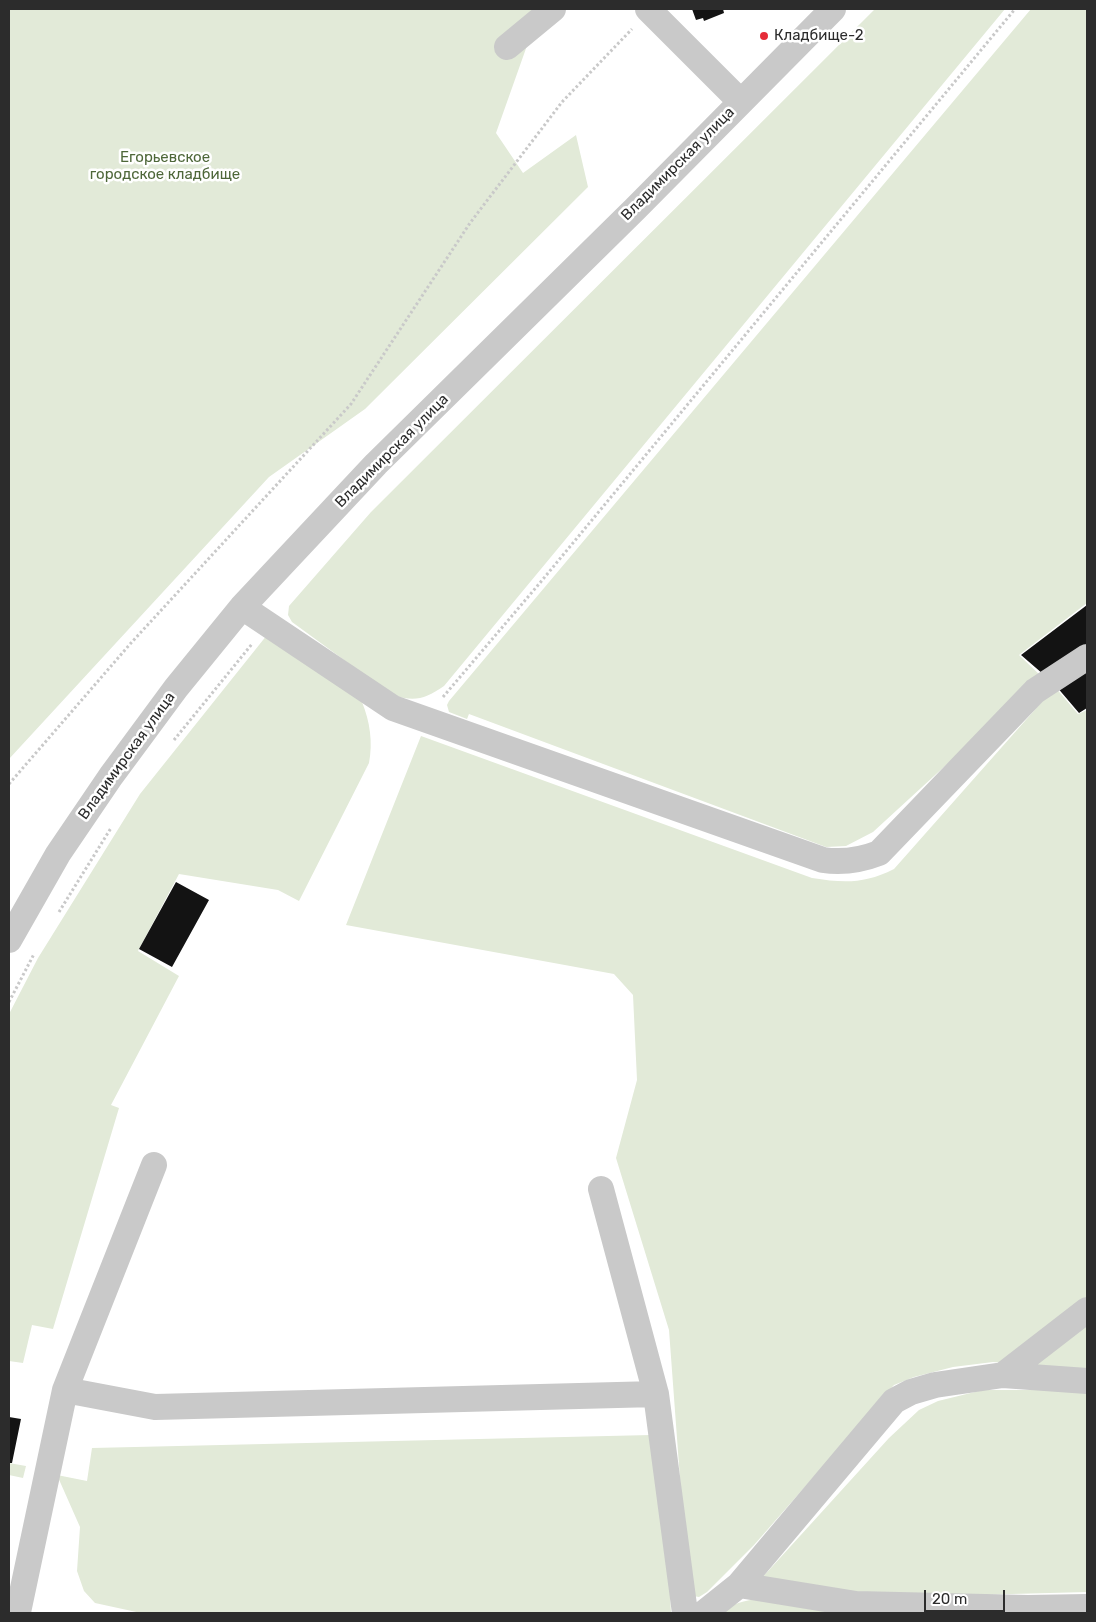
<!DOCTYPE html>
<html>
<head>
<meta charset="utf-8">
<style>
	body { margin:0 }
	#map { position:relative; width:1096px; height:1622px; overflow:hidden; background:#fff; font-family:Rubik,sans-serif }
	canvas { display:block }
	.frame { position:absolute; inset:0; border:10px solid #2c2c2c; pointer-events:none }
	.scale { position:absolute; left:924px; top:1590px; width:81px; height:22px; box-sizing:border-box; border:2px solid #2c2c2c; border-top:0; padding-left:6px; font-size:15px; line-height:18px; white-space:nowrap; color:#2c2c2c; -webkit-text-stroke:4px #fff; paint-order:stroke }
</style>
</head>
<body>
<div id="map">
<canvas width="1096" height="1622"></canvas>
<div class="frame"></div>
<div class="scale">20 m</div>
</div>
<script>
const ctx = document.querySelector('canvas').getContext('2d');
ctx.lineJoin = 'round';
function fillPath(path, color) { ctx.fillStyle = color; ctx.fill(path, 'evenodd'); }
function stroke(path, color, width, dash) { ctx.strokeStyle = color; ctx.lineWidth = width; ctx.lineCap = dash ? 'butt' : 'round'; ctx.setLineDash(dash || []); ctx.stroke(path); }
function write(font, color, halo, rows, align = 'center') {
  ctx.font = font + ' Rubik,sans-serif'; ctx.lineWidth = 5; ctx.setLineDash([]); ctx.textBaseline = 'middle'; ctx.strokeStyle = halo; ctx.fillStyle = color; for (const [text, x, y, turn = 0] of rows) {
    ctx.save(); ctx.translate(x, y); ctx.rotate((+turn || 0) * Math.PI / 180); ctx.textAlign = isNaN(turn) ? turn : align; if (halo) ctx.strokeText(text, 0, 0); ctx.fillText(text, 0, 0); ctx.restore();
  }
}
fillPath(new Path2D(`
	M9 9H540L496 133 523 173 576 135 588 187 365 409 269 477 9 759Z
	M875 9H1005L444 686C425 699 415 702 392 695L292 622 288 615 289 606 371 512Z
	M1031 9H1087V603L1019 655 1042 677 873 832 846 846 826 847 469 714 467 719 449 712 447 705 449 701Z
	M267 635 362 702C370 722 373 742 369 763L299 901 278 890 179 874 138 951 179 976 111 1105 119 1108 53 1329 32 1325 23 1363 9 1361V1014L38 958 140 794Z
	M1055 687 1078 714 1087 710V1372L1070 1368 993 1362 953 1367 914 1377 894 1385 754 1545 707 1592 699 1597 693 1596 683 1519 669 1330 616 1158 637 1080 633 995 614 974 346 925 421 736 812 878C844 883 864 884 894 869Z
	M983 1390H1058L1087 1392V1592L898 1597 760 1580 889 1438 919 1410 938 1401Z
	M651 1435 666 1520 671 1613H141L95 1603 84 1591 77 1571 80 1527 57 1475 87 1481 92 1448Z
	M9 1463 26 1466 23 1478 9 1475Z
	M761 1599 849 1613H718C732 1604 744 1600 761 1599Z`), '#e2ead8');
fillPath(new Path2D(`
	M692 9H723L724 13 704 21 703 18 696 20Z
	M1087 605V646L1043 674 1021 655Z
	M1087 671V708L1079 713 1056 686Z
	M176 882 209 900 172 967 139 949Z
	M9 1417 21 1419 12 1463H9Z`), '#131313');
stroke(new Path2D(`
	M443 697 539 584 1015 9
	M174 740 252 644
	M9 784 131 643 351 404 470 223 562 102 632 29
	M59 912 111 828
	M9 1002 34 954`), '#c9c9c9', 3, [2.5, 2.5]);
stroke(new Path2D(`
	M648 9 740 101
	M507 47 553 9
	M242 607 393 708 823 860C843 863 861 860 879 853L1035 691 1087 657
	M9 940 58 854 111 776 176 688 242 607 376 464 635 209 833 9
	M601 1189 656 1394 685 1613
	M1003 1375 1087 1310
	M65 1390 155 1407 656 1394
	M739 1585 894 1401 911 1392 935 1385 1003 1375 1087 1381
	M18 1612 65 1390 154 1165
	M704 1613 739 1585 856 1604 1028 1608 1087 1607`), '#c9c9c9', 26);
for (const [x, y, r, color] of [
	[764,36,5,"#e52b38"]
]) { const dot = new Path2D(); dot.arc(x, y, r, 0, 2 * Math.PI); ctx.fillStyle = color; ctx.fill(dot); stroke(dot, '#fff', 2); }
write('15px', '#2c2c2c', '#fff', [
	["Кладбище-2",774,36]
], 'left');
write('15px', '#4e6739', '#fff', [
	["Егорьевское",165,158],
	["городское кладбище",165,175]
]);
write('15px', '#2c2c2c', '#fff', [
	["Владимирская улица",678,164,-45],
	["Владимирская улица",392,451,-45],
	["Владимирская улица",127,756,-54]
]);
</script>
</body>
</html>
